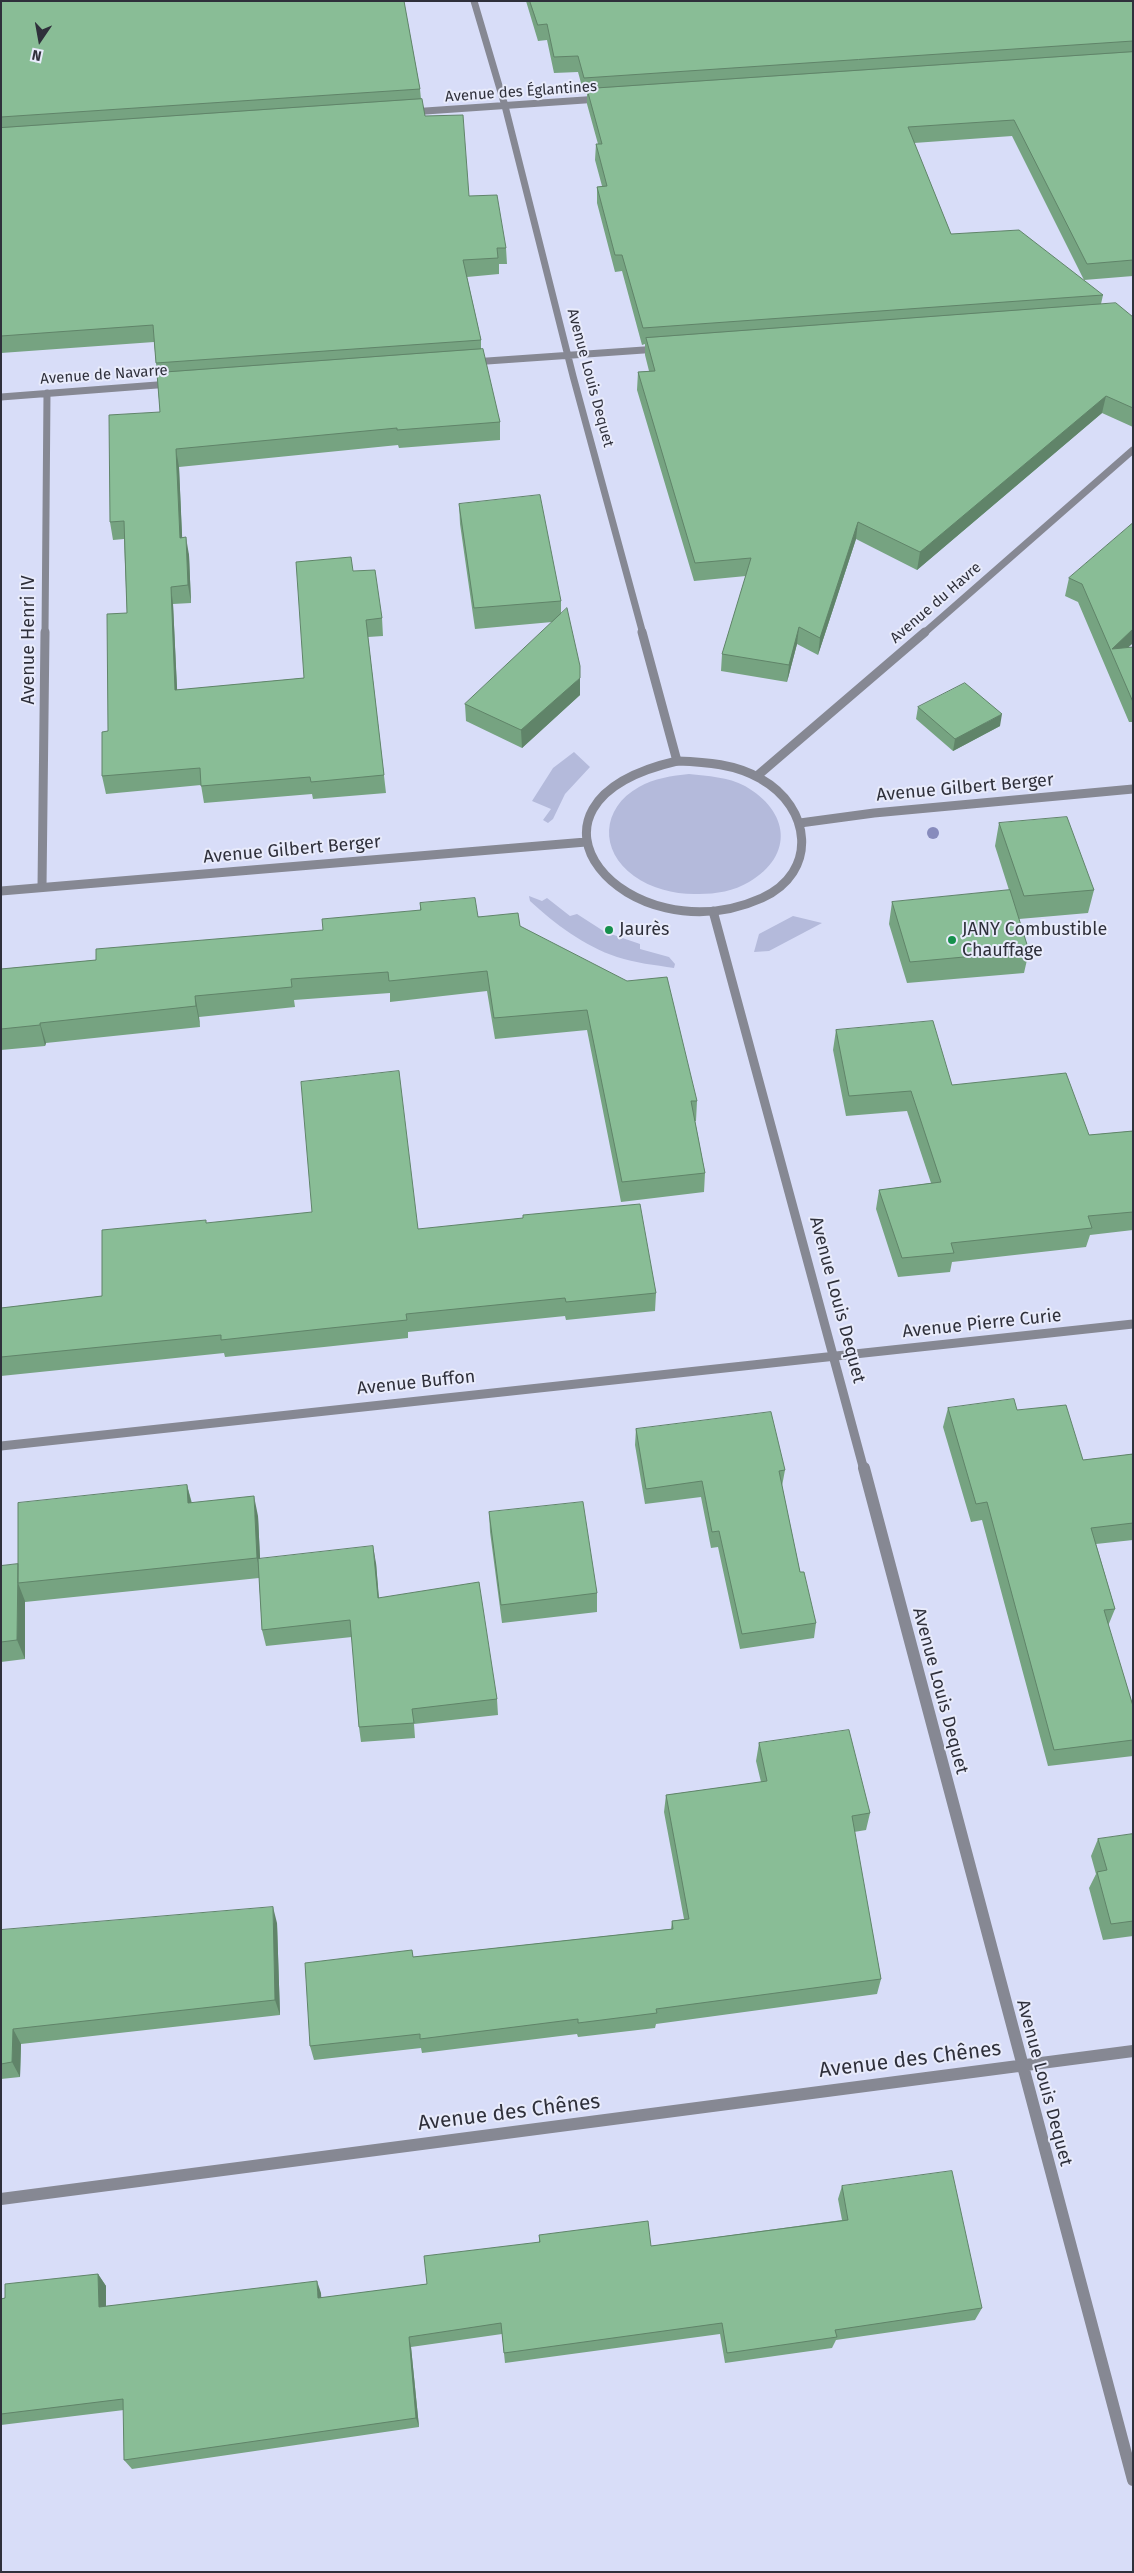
<!DOCTYPE html>
<html>
<head>
<meta charset="utf-8">
<style>
	body { margin:0 }
	#map { position:relative; width:1134px; height:2573px; overflow:hidden; background:#d8ddf8; font-family:"Fira Sans",sans-serif }
	canvas { display:block }
	.frame { position:absolute; inset:0; border:2px solid #2f303b; pointer-events:none }
	.north { position:absolute; left:15px; top:15px; width:50px; height:50px; -webkit-text-stroke:4px #e8ebfb; paint-order:stroke; rotate:192deg; font-size:14px; font-weight:700; line-height:20px; text-align:center; color:#2f303b }
	.north::after { content:''; display:block; margin:auto; width:18px; height:22px; background:#2f303b; clip-path:polygon(50% 0,100% 100%,50% 72%,0 100%) }
</style>
</head>
<body>
<div id="map">
<canvas width="1134" height="2573"></canvas>
<div class="frame"></div>
<div class="north">N</div>
</div>
<script>
const ctx = document.querySelector('canvas').getContext('2d');
ctx.lineJoin = 'round';
function fillPath(path, color) { ctx.fillStyle = color; ctx.fill(path, 'evenodd'); }
function stroke(path, color, width, dash) { ctx.strokeStyle = color; ctx.lineWidth = width; ctx.lineCap = dash ? 'butt' : 'round'; ctx.setLineDash(dash || []); ctx.stroke(path); }
function write(font, color, halo, rows, align = 'center') {
  ctx.font = font + ' "Fira Sans",sans-serif'; ctx.lineWidth = 4; ctx.setLineDash([]); ctx.textBaseline = 'middle'; ctx.strokeStyle = halo; ctx.fillStyle = color; for (const [text, x, y, turn = 0] of rows) {
    ctx.save(); ctx.translate(x, y); ctx.rotate((+turn || 0) * Math.PI / 180); ctx.textAlign = isNaN(turn) ? turn : align; if (halo) ctx.strokeText(text, 0, 0); ctx.fillText(text, 0, 0); ctx.restore();
  }
}
fillPath(new Path2D(`
	M574 752 590 767 565 794 553 819 548 823 543 820 551 809 532 801 553 768Z
	M689 774C708 776 728 777 745 786 789 811 795 855 749 882 734 891 716 894 699 894 677 895 652 889 634 876 599 851 601 808 639 787 654 778 672 776 689 774Z
	M529 896 542 901 547 898 570 916 577 914 605 932 640 944V949L669 957 675 964 674 968C655 965 635 963 617 957 584 946 555 924 530 901Z
	M793 916 822 923 769 951 754 952 759 934Z`), '#b4badb');
stroke(new Path2D(`
	M474 1 505 106 573 376 643 634
	M411 112 599 99
	M473 362 658 349
	M1 397 170 384
	M45 634 47 393
	M923 634 1133 450`), '#868893', 7);
stroke(new Path2D(`
	M642 632 677 761
	M757 776 925 632
	M42 887 45 632
	M713 911 864 1470
	M1 1446 1133 1324`), '#868893', 9);
stroke(new Path2D(`
	M864 1468 1133 2480
	M1 2199 1133 2051`), '#868893', 12);
stroke(new Path2D(`
	M677 761C706 762 736 764 761 779 811 807 819 872 762 898 628 958 491 804 677 761Z
	M800 823 874 813 1133 789
	M1 891 586 842`), '#868893', 9);
ctx.fillStyle = '#878bbc';
for (const [x, y] of [
	[933,833]
]) { ctx.beginPath(); ctx.arc(x, y, 6, 0, 2 * Math.PI); ctx.fill(); }
fillPath(new Path2D(`
	M1 1H406L404 2 420 89 421 99 425 116 469 196 506 248 507 264H499V274L467 277 481 340V349L500 422V440L399 448 398 445 179 467 182 538 189 555 191 603 173 604 177 690 304 678 353 571 382 618 383 636 368 637 386 793 313 799 312 794 204 803 201 785 106 794 102 776 108 731 127 613 124 539 113 540 110 522 160 412 157 373 154 342 1 353Z
	M526 1H1133V276L1084 280 1012 136 914 143 951 234 1103 295 1101 304 1133 317V427L1102 413 917 570 856 539 818 655 797 644 787 682 721 671 722 654 746 576 694 581 637 390 638 372 649 371 645 355V344L642 345 622 271 615 272 597 203V187L602 186 595 160 596 144H598L587 104V94H584L578 72 554 73 547 40 538 41Z
	M459 504 561 601V614L580 695 522 748 466 721 465 704 552 622 475 629 460 524Z
	M1133 523V643L1127 648 1133 647V722H1129L1078 602 1065 596 1069 578Z
	M918 707 1000 726 953 751 916 719Z
	M999 823 1094 890 1088 913 1019 919 1029 951 1024 973 907 983 889 924 892 902 1009 890 995 846Z
	M420 903 520 926 697 1101 696 1121H695L705 1173 704 1192 621 1202 587 1030 495 1039 487 991 390 1002V993L294 1000 295 1007 199 1017 200 1027 46 1043 45 1046 1 1050V969L96 960 323 930 420 910Z
	M836 1030 952 1085 1089 1135 1133 1131V1230L1090 1235 1086 1247 952 1262 950 1272 898 1277 876 1209 879 1190 931 1183 907 1111 846 1116 833 1050Z
	M207 1223 418 1229 656 1293 655 1311 566 1320 565 1316 408 1332V1338L324 1347 225 1357 224 1353 1 1376V1308L102 1296Z
	M948 1408 1017 1410 1083 1460 1133 1454V1540L1096 1544 1115 1609 1108 1626 1133 1706V1756L1048 1766 982 1520 971 1522 943 1427Z
	M636 1429 785 1470 782 1486 800 1572 816 1623 814 1638 740 1649 718 1547 711 1548 701 1497 645 1504 635 1445Z
	M187 1485 192 1503 258 1516 260 1559 376 1563 379 1598 497 1699 498 1715 414 1724 415 1738 361 1742 359 1727 352 1637 266 1646 262 1630 259 1578 25 1602V1601V1659L1 1662V1566L18 1564Z
	M489 1512 597 1593V1612L502 1623 490 1532Z
	M759 1743 870 1813 866 1830 854 1832 881 1979 877 1994 656 2024 655 2028 578 2037 577 2034 422 2053 421 2048 314 2060 310 2046 413 1957 671 1929 672 1921 684 1919 664 1812 666 1795 761 1782 756 1761Z
	M1133 1834V1936L1103 1940 1089 1888 1096 1874 1091 1856 1098 1839Z
	M277 1923 280 2015 21 2044 20 2077 1 2079V1930Z
	M842 2186 982 2308 975 2320 836 2340 832 2348 725 2363 720 2334 505 2363 502 2334 411 2347 419 2427 132 2469 124 2460V2410L1 2425V2299L98 2274 106 2286V2306L321 2293V2298L427 2284 539 2242V2235L651 2246 842 2220 838 2199Z`), '#76a381');
fillPath(new Path2D(`
	M1106 396 1102 413 917 570 920 552Z
	M176 449 179 467 183 556 180 538Z
	M858 522 856 539 818 655 820 638Z
	M186 537 189 555 191 603 188 585Z
	M171 587 173 604 178 708 175 690Z
	M799 627 797 644 787 682 789 665Z
	M1133 629V643L1115 660 1112 649Z
	M580 678V695L522 748 521 730Z
	M1002 714 1000 726 953 751 955 739Z
	M195 996 199 1017 200 1027 196 1006Z
	M40 1023 46 1043 45 1046 40 1025Z
	M187 1485 192 1506 188 1503Z
	M254 1496 258 1516 261 1578 257 1558Z
	M373 1546 376 1563 380 1614 378 1598Z
	M18 1583 25 1601V1659L17 1640Z
	M273 1907 277 1923 280 2015 275 2000Z
	M13 2029 21 2044 20 2077 12 2062Z
	M98 2274 106 2286V2318L99 2307Z
	M317 2281 321 2293 322 2310 318 2298Z
	M409 2337 411 2347 419 2427 416 2418Z`), '#608469');
const building = new Path2D(`
	M1 1H404L420 89 1 117Z
	M530 1H1133V41L584 78 578 56 554 57 547 24 538 25Z
	M1133 52V260L1087 264 1014 120 908 127 951 234 1019 230 1103 295 643 328 622 255H615L597 187 607 186 596 144H602L587 89Z
	M422 99 425 116 463 115 469 196 497 195 506 248H497L498 258 463 260 481 340 156 363 153 325 1 336V128Z
	M1116 303 1133 317V408L1106 396 920 552 858 522 820 638 799 627 789 665 722 654 751 558 695 563 638 372 655 371 646 338Z
	M483 349 500 422 397 430V428L176 449 180 538 186 537 188 585 171 587 175 690 304 678 296 562 351 557 353 571 375 570 382 618 366 620 384 775 311 782 310 777 201 786 200 768 102 776V732L108 731 107 614 127 613 124 521 110 522 109 415 160 412 157 373Z
	M540 495 561 601 474 608 459 504Z
	M1133 523V629L1112 649 1133 647V702L1082 584 1069 578Z
	M567 608 580 666V678L521 730 465 704Z
	M965 683 1002 714 955 739 918 707Z
	M1067 817 1094 890 1024 896 999 823Z
	M1010 890 1029 951 910 962 892 902Z
	M475 898 478 917 518 913 520 926 627 981 667 977 697 1101H691L705 1173 622 1182 587 1010 494 1018 487 971 389 981 388 972 291 979 292 987 195 996 196 1006 40 1023V1025L1 1029V969L96 960V949L323 930 322 919 421 910 420 903Z
	M933 1021 952 1085 1066 1073 1089 1135 1133 1131V1212L1088 1216 1092 1228 951 1243 954 1253 902 1258 879 1190 941 1182 911 1091 849 1096 836 1030Z
	M399 1071 418 1229 523 1218V1215L640 1204 656 1293 566 1302 565 1298 406 1314 407 1320 321 1329 221 1340V1335L1 1357V1308L102 1296V1230L206 1220V1223L312 1212 301 1082Z
	M1014 1399 1017 1410 1066 1405 1083 1460 1133 1454V1523L1091 1528 1115 1609 1104 1610 1133 1706V1740L1054 1750 987 1502 976 1504 948 1408Z
	M771 1412 785 1470 779 1471 800 1572H804L816 1623 742 1634 719 1531 712 1532 702 1481 646 1489 636 1429Z
	M187 1485 188 1503 254 1496 257 1558 18 1583V1503Z
	M583 1502 597 1593 501 1605 489 1512Z
	M373 1546 378 1598 479 1582 497 1699 412 1709 414 1723 359 1727 350 1620 262 1630 258 1559Z
	M18 1564 17 1640 1 1642V1566Z
	M849 1730 870 1813 852 1816 881 1979 656 2009 657 2013 578 2023V2019L420 2039V2034L310 2046 305 1963 412 1950 413 1957 673 1929 672 1921 689 1919 666 1795 767 1781 759 1743Z
	M1133 1834V1921L1111 1924 1097 1872 1107 1870 1098 1839Z
	M273 1907 275 2000 13 2029 12 2062 1 2064V1930Z
	M952 2171 982 2308 835 2330 837 2337 727 2353 722 2323 504 2353 501 2323 409 2337 416 2418 124 2460 123 2399 1 2414V2299L5 2298V2284L98 2274 99 2307 317 2281 318 2298 427 2284 424 2256 540 2242 539 2235 648 2221 651 2246 848 2220 842 2186Z`);
fillPath(building, '#89bd96');
stroke(building, '#608469', 1);
for (const [x, y, r, color] of [
	[609,930,5,"#16904c"],
	[952,940,5,"#16904c"]
]) { const dot = new Path2D(); dot.arc(x, y, r, 0, 2 * Math.PI); ctx.fillStyle = color; ctx.fill(dot); stroke(dot, '#e8ebfb', 2); }
write('15px', '#2f303b', '#e8ebfb', [
	["Avenue des Églantines",521,92,-4],
	["Avenue de Navarre",104,375,-4],
	["Avenue Louis Dequet",590,378,75],
	["Avenue du Havre",936,603,-41]
]);
write('18px', '#2f303b', '#e8ebfb', [
	["Avenue Henri IV",29,640,-90],
	["Avenue Gilbert Berger",965,788,-5],
	["Avenue Gilbert Berger",292,850,-5],
	["Avenue Louis Dequet",837,1300,75],
	["Avenue Pierre Curie",982,1324,-6],
	["Avenue Buffon",416,1383,-6],
	["Avenue Louis Dequet",940,1691,75],
	["Avenue Louis Dequet",1044,2083,75]
]);
write('18px', '#2f303b', '#e8ebfb', [
	["Jaurès",619,930],
	["JANY Combustible",962,930],
	["Chauffage",962,951]
], 'left');
write('21px', '#2f303b', '#e8ebfb', [
	["Avenue des Chênes",910,2060,-7],
	["Avenue des Chênes",509,2113,-7]
]);
</script>
</body>
</html>
